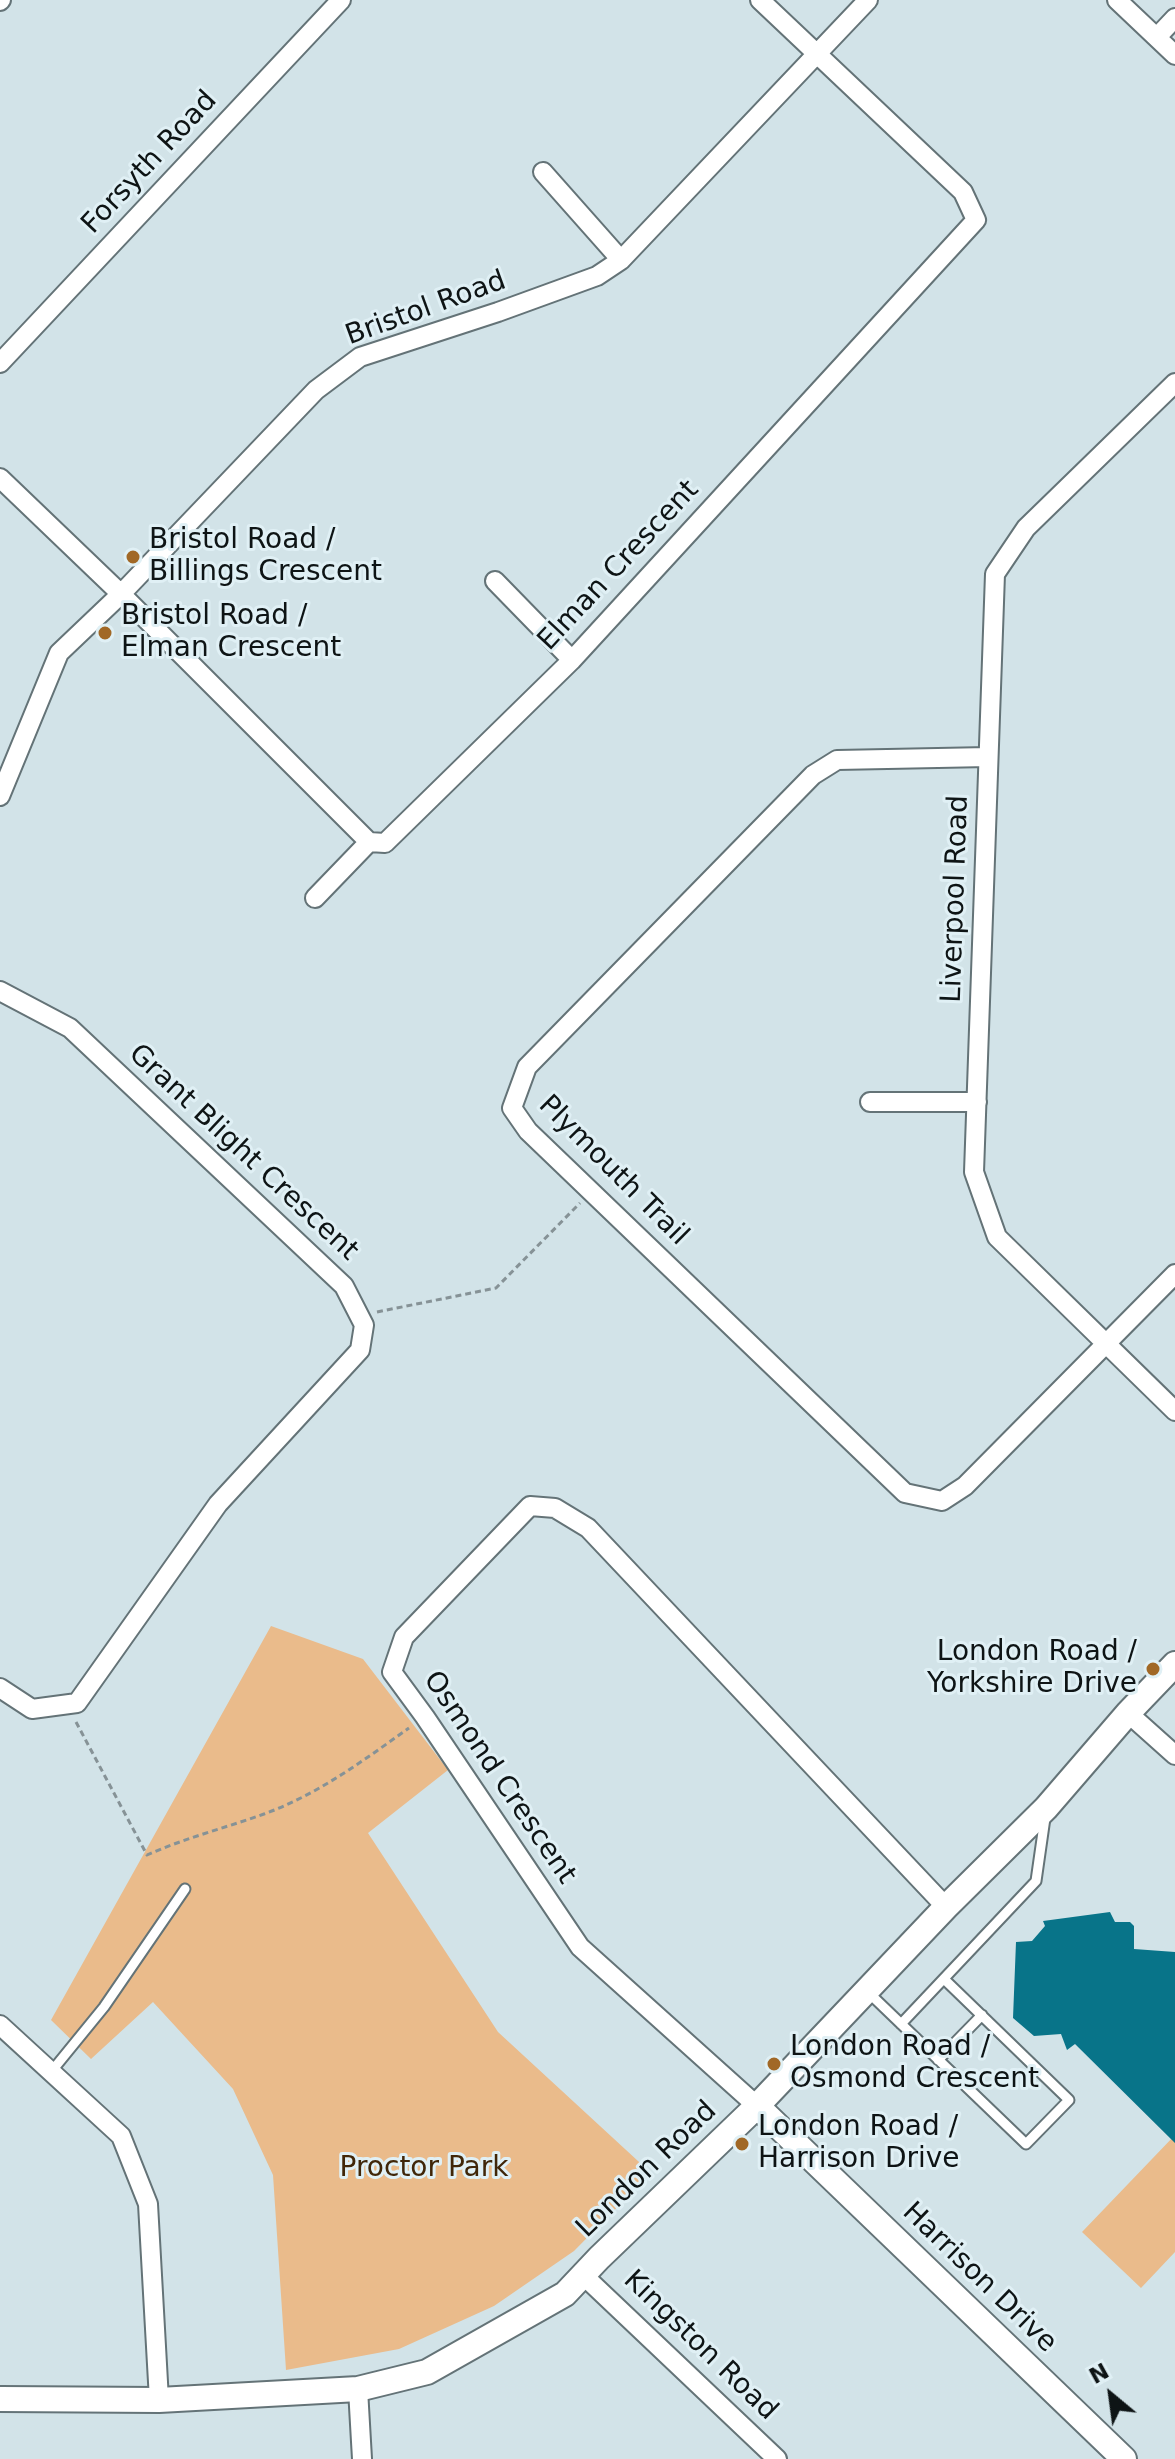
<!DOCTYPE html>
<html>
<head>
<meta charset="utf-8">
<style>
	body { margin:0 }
	#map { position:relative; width:1175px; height:2459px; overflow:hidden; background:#d2e3e8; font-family:"DejaVu Sans",sans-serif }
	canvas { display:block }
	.north { position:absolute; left:1071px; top:2355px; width:80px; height:80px; -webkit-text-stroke:6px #e0f0f5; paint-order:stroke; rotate:331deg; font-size:22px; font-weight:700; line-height:32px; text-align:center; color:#0e1415 }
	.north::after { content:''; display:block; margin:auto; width:28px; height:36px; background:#0e1415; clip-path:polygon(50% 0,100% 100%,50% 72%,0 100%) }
</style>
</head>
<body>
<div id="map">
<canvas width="1175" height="2459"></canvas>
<div class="north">N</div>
</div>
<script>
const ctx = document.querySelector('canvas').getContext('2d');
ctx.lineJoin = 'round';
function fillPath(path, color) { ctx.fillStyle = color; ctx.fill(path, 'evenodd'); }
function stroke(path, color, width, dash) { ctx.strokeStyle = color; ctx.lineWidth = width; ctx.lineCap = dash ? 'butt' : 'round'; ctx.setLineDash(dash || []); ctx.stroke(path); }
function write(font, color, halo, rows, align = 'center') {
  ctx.font = font + ' "DejaVu Sans",sans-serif'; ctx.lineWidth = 6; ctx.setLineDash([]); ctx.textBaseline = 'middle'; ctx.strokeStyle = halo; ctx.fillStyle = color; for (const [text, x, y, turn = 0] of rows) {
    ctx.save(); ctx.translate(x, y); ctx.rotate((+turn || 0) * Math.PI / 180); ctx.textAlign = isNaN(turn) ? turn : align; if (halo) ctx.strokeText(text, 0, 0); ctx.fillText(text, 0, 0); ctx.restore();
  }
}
fillPath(new Path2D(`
	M271 1626 363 1659 448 1770 368 1833 498 2032 651 2173 574 2251 494 2306 399 2349 286 2370 273 2175 233 2089 153 2002 91 2059 51 2020Z
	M1175 2135V2252L1141 2288 1082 2232Z`), '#eabb8b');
fillPath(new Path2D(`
	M1110 1912 1115 1922H1130L1134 1926V1949L1175 1952V2143L1075 2044 1067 2050 1061 2034 1034 2036 1013 2018 1016 1942 1032 1941 1045 1926 1043 1921Z`), '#087489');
const lane = new Path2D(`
	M869 1993 1026 2144 1069 2100 944 1979
	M901 2024 1036 1881 1045 1818
	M938 2060 982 2015
	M51 2072 104 2007 185 1889`);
const street = new Path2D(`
	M1117 0 1175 55
	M0 1 1 0
	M1157 37 1175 18
	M543 172 621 260
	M0 363 341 0
	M1175 383 1026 528 995 574 974 1172 997 1237 1175 1411
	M0 478 121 594 369 842 385 843 572 660 976 220 963 192 760 0
	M495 581 572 660
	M988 757 837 760 813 775 527 1067 512 1108 528 1131 905 1493 942 1501 965 1486 1175 1274
	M0 796 59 653 121 594 316 390 360 357 498 312 597 276 621 260 868 0
	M315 898 369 842
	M0 991 70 1028 344 1286 364 1325 360 1350 218 1504 77 1703 32 1709 0 1688
	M870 1102H977
	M1128 1713 1175 1755
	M0 2025 121 2136 148 2204 159 2400
	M757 2106 580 1947 425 1717 392 1672 404 1637 530 1506 555 1508 588 1528 946 1907
	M583 2275 777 2459
	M358 2389 362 2459`);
const secondary = new Path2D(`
	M757 2106 1124 2459
	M0 2399 159 2400 358 2389 427 2372 565 2294 599 2258 757 2106 946 1907 1046 1808 1128 1713 1175 1664`);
stroke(lane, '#647377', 13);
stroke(street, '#647377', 22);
stroke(secondary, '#647377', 28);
stroke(new Path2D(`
	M377 1312 496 1288 580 1203
	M76 1722 147 1855C185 1838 225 1828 264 1814 317 1795 364 1760 409 1728`), '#869296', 3, [6, 4]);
stroke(lane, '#fff', 9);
stroke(street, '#fff', 18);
stroke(secondary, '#fff', 24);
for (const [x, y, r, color] of [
	[133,557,8,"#a16826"],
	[105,633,8,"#a16826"],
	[1153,1669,8,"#a16826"],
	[774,2064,8,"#a16826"],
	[742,2144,8,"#a16826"]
]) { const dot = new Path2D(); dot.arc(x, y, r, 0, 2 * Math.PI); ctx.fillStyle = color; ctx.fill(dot); stroke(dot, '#e0f0f5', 3); }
write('28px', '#0e1415', '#e0f0f5', [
	["Forsyth Road",150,163,-47],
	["Bristol Road",426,309,-20],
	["Elman Crescent",619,566,-47],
	["Liverpool Road",956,899,-88],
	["Grant Blight Crescent",243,1153,43],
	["Plymouth Trail",613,1171,45],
	["Osmond Crescent",499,1778,56],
	["London Road",647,2170,-44],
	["Harrison Drive",979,2278,44],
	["Kingston Road",700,2346,44]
]);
write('28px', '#0e1415', '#e0f0f5', [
	["Bristol Road /",149,541],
	["Billings Crescent",149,573],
	["Bristol Road /",121,617],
	["Elman Crescent",121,649],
	["London Road /",1137,1653,"right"],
	["Yorkshire Drive",1137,1685,"right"],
	["London Road /",790,2048],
	["Osmond Crescent",790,2080],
	["London Road /",758,2128],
	["Harrison Drive",758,2160]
], 'left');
write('28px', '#402608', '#e0f0f5', [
	["Proctor Park",424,2169]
]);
</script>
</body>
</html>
